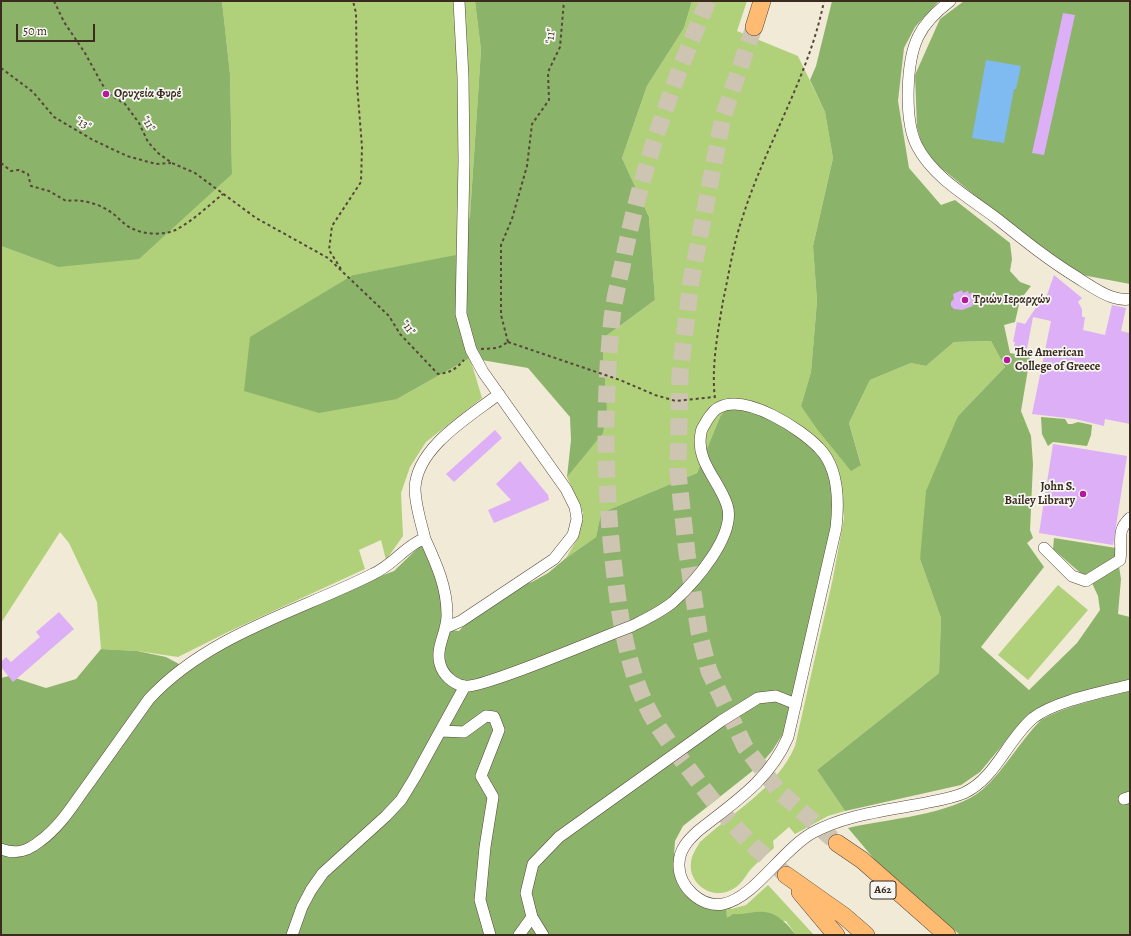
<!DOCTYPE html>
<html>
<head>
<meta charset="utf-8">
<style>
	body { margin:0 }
	#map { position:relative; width:1131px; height:936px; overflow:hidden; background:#f1ead6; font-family:Alegreya,serif }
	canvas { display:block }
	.frame { position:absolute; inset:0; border:2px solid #3b2a1e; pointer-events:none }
	.scale { position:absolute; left:16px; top:24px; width:79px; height:18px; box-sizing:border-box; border:2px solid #3b2a1e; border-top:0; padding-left:5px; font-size:12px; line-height:14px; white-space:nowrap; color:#3b2a1e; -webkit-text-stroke:3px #f6f6f2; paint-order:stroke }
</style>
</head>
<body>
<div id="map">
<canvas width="1131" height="936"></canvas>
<div class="frame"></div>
<div class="scale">50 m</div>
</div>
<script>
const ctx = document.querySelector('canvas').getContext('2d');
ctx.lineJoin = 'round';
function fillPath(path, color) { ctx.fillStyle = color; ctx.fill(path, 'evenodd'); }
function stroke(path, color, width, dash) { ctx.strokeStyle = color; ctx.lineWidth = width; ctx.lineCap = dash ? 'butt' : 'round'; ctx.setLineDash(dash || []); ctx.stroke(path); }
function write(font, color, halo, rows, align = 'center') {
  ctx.font = font + ' Alegreya,serif'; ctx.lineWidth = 3.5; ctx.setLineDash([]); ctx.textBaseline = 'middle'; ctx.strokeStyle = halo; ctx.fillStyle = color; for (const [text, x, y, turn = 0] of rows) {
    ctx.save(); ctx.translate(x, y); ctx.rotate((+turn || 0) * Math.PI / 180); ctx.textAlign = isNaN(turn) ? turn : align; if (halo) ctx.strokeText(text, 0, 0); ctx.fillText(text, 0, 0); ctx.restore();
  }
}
fillPath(new Path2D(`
	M222 1H475L481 50 470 216 456 256 353 275 397 399 470 358 482 398 426 442 410 467 401 493 403 536 386 560 381 540 359 550 365 569 230 631 178 657 137 651 101 649 97 602 69 543 60 532 1 623V246L58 267 232 174 230 74Z
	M692 1H747L737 31 798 56 825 112 833 158 813 246 817 301 811 372 801 406 861 464 849 423 870 380 911 363 926 366 954 342 991 341 1005 367 958 416 920 559 941 618 939 673 817 770 845 811 828 816 795 834 789 827 773 841 774 848C766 855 758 862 751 869 744 878 741 886 729 891 710 899 688 883 691 862 692 854 696 849 700 842 733 812 777 788 795 746L833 578 844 518 839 483 720 417 697 473 601 513 596 537 566 558 576 541 583 513 567 477 583 455 607 408 602 339 655 300 649 217 622 158 647 86 684 28Z
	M1058 585 1088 610 1028 680 998 655Z
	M768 885 814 935H796L786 921 727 919 726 905H730L731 909 746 905Z`), '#b0d17a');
fillPath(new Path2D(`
	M1 1H222L230 74 232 174 139 259 58 267 1 246Z
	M475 1H692L684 28 647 86 622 158 649 217 655 300 602 339 607 408 603 433 567 477 571 440 570 417 528 368 470 358 397 399 319 413 244 391 250 337 353 275 456 255 470 216 481 50Z
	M832 1H939L915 27 904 48 898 101 909 168 941 205 955 200 1010 243 1012 259 1010 271 1020 282 1031 286 1020 300 1015 322 1004 325 1010 353 1030 357 1021 411 1031 436 1033 464 1030 530 1033 538 1027 543 1044 567 981 647 1029 690 1077 643 1100 610 1098 596 1092 583 1053 549 1054 538 1116 548 1121 579 1118 614 1130 617V679L1051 703 1033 711 1024 719 980 772 961 785 845 811 817 770 939 673 941 618 920 559 926 491 958 416 1005 367 991 341 954 342 926 366 911 363 870 380 849 423 861 465 851 471 817 429 801 406 811 372 817 301 813 246 833 158 825 112 810 80 816 66Z
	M964 1H1130V284L1077 274 1025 236 967 189 935 163 923 149 917 127 915 75 940 19Z
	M734 400 766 408 828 453 835 510 786 729 772 751 760 765 683 826 675 841 674 855 676 868 697 896 726 905 727 918 733 914C744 915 754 911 764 912 778 913 788 925 796 935H1V678L9 676 46 688 76 679 101 649 137 651 166 657 190 670 238 639 331 595 394 571 420 546 430 548 444 605 441 622 442 629 459 631 476 612 506 589 532 582 548 573 566 558 596 537 601 513 697 473 720 417Z
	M1041 417 1065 419 1068 424H1072L1078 422 1092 425 1091 435 1087 446 1053 442 1048 446 1042 434Z
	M1130 691V935H960L875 860 848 828C886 819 952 815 982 790 1005 770 1019 742 1041 720 1067 705 1101 699 1130 691Z`), '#8cb36a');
fillPath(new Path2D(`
	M986 60 1021 66 1016 89H1014L1004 143 972 138Z`), '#7fbbf1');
fillPath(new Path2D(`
	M1063 13 1075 15 1044 155 1032 153Z
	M1054 275 1082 298 1078 302 1082 309V317H1085L1083 330 1105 335 1112 305 1126 308 1121 331 1130 333V424L1105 419 1104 426 1075 419 1032 414 1051 321 1033 317 1027 349 1014 346 1015 342H1013L1017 322 1025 324 1039 303 1047 295Z
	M962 290 963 293 968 291 969 294 973 292 977 302 972 303 973 306 962 310 954 309 951 306V302L954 299 953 294Z
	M495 430 502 438 454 482 446 474Z
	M1053 444 1127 456 1113 545 1039 533Z
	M520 461 548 495 549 500 494 523 488 510 511 500 496 484Z
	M59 612 74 629 13 682 1 667V662L6 657 11 662 40 637 36 632Z`), '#dcaff7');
stroke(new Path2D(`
	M708 1C671 86 639 176 622 267 618 284 614 301 612 318 604 395 604 474 612 551 618 604 624 659 647 707 656 726 669 742 681 759 701 785 721 813 744 836 757 850 772 862 786 875
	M754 27 723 117 691 281 680 373 678 473 687 553 699 632 709 671 745 747 778 790 837 843`), '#cdc4b1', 17, [17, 8]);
const minor = new Path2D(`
	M950 1C937 11 925 22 918 37 906 62 904 121 917 146 934 179 972 199 1000 221 1025 241 1050 261 1078 278 1089 285 1100 293 1112 297 1118 299 1124 300 1130 299
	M425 539C421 522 415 505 415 488 417 447 469 417 499 394
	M1044 548 1072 576 1086 581 1120 560C1123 542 1115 532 1130 518
	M445 628 461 621 554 559 573 535 577 519 575 507 566 489 483 372 471 350 461 314 464 161 463 77 459 1
	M441 731 464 732 486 716 494 717 499 730 481 776 493 797 485 847 480 900 490 935
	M1124 799 1130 797
	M1 849C16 855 28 851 40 841 61 826 74 803 89 783 109 755 129 727 149 699 208 635 297 612 373 574 391 566 402 550 419 541L425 539C436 563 447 587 447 614 448 631 435 647 440 664 443 675 453 684 464 686 480 690 607 635 632 626 646 619 661 612 673 602 694 583 737 535 727 505 719 480 695 461 701 433 701 429 704 426 706 422 709 417 714 409 720 407 747 394 801 429 819 448 839 468 839 502 836 528L788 737C769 781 733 803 698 831 688 840 679 850 679 864 678 886 701 908 723 904 754 898 782 850 812 833 845 815 884 811 920 804 934 801 950 799 964 793 996 778 1007 740 1033 718 1055 701 1103 692 1130 685
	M292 935 302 907 311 890 323 873 386 816 401 800 415 777 465 686
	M519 935 532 917
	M543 935 532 917 526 893 533 864 559 837 721 721 758 698 776 696 796 704`);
const highway = new Path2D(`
	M754 27 762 1
	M837 843 862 860 947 935
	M786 875 844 916 866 935
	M800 892 836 935`);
stroke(minor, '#56473a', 12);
stroke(highway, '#56473a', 18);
stroke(new Path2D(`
	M54 1 64 22 85 53 102 84 109 94 125 104 139 123 148 142 158 153 172 163 195 173 256 218 328 258 389 316 400 334 438 374C450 373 456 369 464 360
	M1 68 33 92 54 117 93 140 127 156 156 164 171 163
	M1 163 11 171 19 170 28 174 31 186 49 191 66 201C81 199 99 203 112 213 118 217 124 225 131 228 144 235 167 236 179 228 195 219 209 205 223 194
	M341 269 329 250 332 226 361 182 362 147 357 84 356 13 353 1
	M508 342 501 315V245L512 219 527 166 532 124 549 100 548 72 560 47 564 1
	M508 342 620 380 655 395 676 401 714 397
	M481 349 498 348 508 342
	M715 398C711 368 718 331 723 301 729 274 733 245 742 219 765 145 809 77 824 1`), '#56473a', 2, [3, 3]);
stroke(minor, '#fff', 11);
stroke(highway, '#ffbb71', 17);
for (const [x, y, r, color] of [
	[106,94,4,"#b5179e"],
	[965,300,4,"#b5179e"],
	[1007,360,4,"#b5179e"],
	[1083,494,4,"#b5179e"]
]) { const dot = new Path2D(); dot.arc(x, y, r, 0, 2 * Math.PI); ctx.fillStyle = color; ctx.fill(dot); stroke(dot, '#f6f6f2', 1.5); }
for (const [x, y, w] of [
	[883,890,26]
]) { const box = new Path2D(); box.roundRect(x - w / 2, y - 9, w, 18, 3); ctx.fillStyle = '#f6f6f2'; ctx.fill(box); stroke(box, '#3b2a1e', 1); }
write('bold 11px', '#3b2a1e', null, [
	["Α62",883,890]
]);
write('12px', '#3b2a1e', '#f6f6f2', [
	["\"11\"",551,36,-83],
	["\"13\"",83,124,31],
	["\"11\"",148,124,60],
	["\"11\"",408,328,54]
]);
write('bold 12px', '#3b2a1e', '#f6f6f2', [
	["Ορυχεία Φυρέ",114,94],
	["Τριών Ιεραρχών",973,300],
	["The American",1015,353],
	["College of Greece",1015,367],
	["John S.",1075,487,"right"],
	["Bailey Library",1075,501,"right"]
], 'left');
</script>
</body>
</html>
